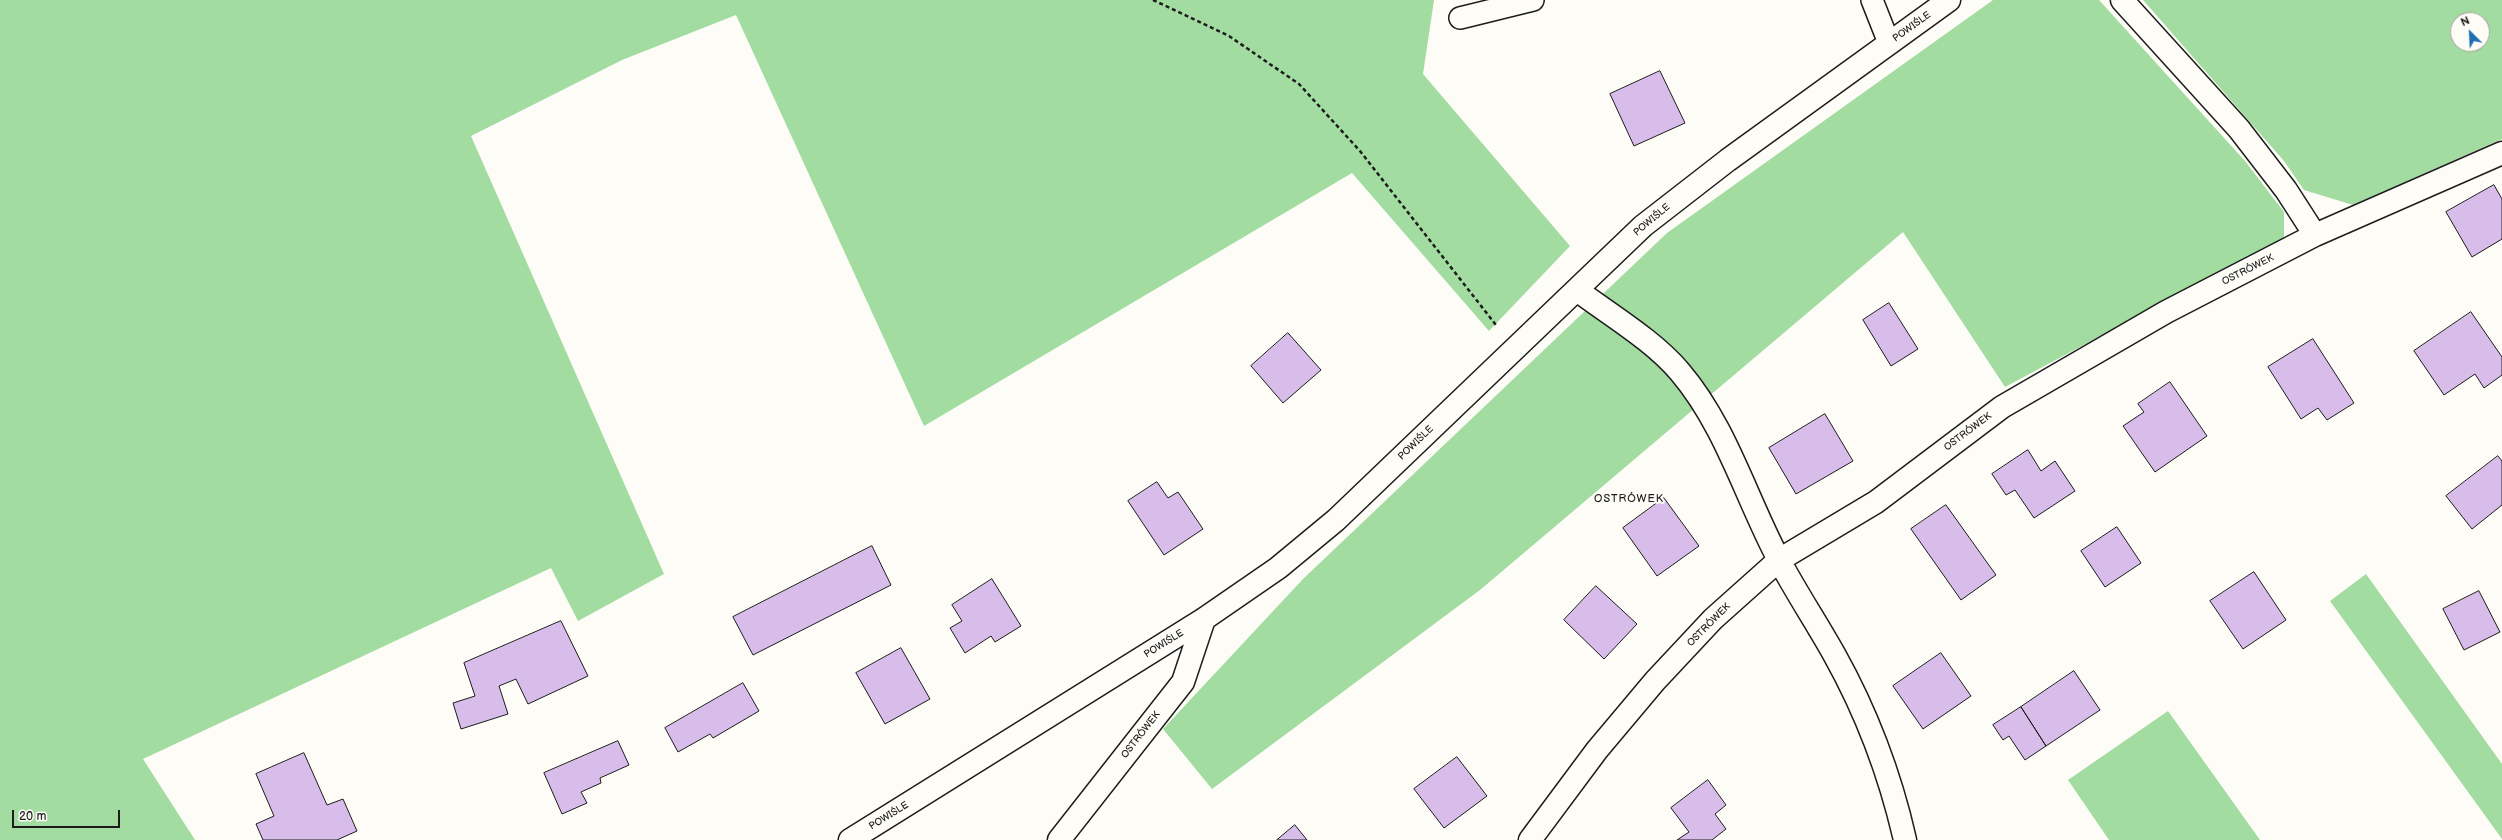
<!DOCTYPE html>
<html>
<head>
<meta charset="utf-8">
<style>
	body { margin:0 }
	#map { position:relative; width:2502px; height:840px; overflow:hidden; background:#fdfcf7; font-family:"Balsamiq Sans",sans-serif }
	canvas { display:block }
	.north { position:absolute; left:2450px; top:12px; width:40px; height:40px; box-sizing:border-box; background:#fdfcf7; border:1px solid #a3a29f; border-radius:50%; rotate:336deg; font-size:11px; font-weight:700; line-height:16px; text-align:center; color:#1c1c1c }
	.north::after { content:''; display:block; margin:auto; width:14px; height:18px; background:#1f6fb2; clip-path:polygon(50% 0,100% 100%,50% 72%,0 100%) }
	.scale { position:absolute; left:12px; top:810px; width:108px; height:18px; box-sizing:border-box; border:2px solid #1c1c1c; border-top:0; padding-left:5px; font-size:12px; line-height:14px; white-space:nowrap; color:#1c1c1c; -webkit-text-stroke:3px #fdfcf7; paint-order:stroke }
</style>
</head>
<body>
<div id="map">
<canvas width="2502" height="840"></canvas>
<div class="north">N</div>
<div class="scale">20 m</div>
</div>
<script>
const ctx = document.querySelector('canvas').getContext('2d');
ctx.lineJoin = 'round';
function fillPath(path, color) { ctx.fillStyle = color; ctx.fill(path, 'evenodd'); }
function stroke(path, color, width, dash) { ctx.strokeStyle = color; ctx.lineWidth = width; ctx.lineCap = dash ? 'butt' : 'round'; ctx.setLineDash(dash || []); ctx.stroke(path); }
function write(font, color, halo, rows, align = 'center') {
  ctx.font = font + ' "Balsamiq Sans",sans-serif'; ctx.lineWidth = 4; ctx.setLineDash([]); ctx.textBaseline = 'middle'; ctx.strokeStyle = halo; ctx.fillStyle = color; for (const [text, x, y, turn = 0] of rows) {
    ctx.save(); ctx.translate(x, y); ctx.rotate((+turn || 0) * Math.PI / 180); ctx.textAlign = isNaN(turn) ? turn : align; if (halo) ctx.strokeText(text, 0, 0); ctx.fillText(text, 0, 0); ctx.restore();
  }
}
fillPath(new Path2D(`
	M0 0H1434L1423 74 1570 246 1489 331 1352 173 924 426 736 15 622 60 471 136 664 574 578 621 551 568 143 759 195 840H0Z
	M1993 0H2099L2245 161 2284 212V238L2005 387 1903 232 1480 590 1212 789 1163 729 1303 579 1667 233Z
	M2143 0H2502V139L2353 205 2304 190 2284 161ZM2458 20H2482V44H2458Z
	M2366 574 2502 764V839L2330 601Z
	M2168 711 2260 840H2109L2068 780Z`), '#a3dca1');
const building = new Path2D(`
	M1660 71 1685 123 1634 146 1610 94Z
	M2494 185 2502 199V239L2472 257 2446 212Z
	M1889 303 1918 349 1891 366 1863 320Z
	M2471 312 2502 357V375L2484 388 2475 374 2444 395 2414 351Z
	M1288 333 1321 370 1283 403 1251 366Z
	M2313 339 2354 403 2327 420 2318 408 2301 419 2268 367Z
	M2170 382 2207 436 2155 472 2123 426 2144 412 2138 404Z
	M1825 414 1853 461 1796 494 1769 448Z
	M2028 450 2041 471 2055 461 2075 491 2034 518 2015 490 2006 495 1992 474Z
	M2498 456 2502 461V505L2472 529 2446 496Z
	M1157 482 1168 498 1178 492 1203 529 1164 555 1128 501Z
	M1664 498 1699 546 1657 576 1623 528Z
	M1946 505 1996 575 1961 600 1911 529Z
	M2117 527 2141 563 2105 587 2081 551Z
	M872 546 891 585 753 655 733 617Z
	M2254 572 2286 620 2243 649 2210 601Z
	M992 579 1021 626 995 642 991 636 965 653 950 628 962 621 952 605Z
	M1596 586 1637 624 1604 659 1564 620Z
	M2479 591 2500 632 2464 650 2443 609Z
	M561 621 588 676 528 704 516 679 499 686 508 714 461 729 453 703 475 696 464 663Z
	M901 648 930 699 885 724 856 673Z
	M1941 653 1971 696 1923 729 1893 686Z
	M2074 671 2100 710 2046 746 2021 707Z
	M743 683 759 711 713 738 710 734 678 752 665 728Z
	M2021 707 2046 746 2025 760 2009 736 2003 740 1993 725Z
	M618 741 629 765 600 778 601 783 581 792 587 803 562 814 544 773Z
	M304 753 327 805 343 799 357 831 337 840H263L256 824 274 816 256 774Z
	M1457 757 1487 796 1444 828 1414 789Z
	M1708 780 1726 805 1715 814 1726 829 1712 840H1677L1689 832 1671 808Z
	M1295 825 1307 840H1277Z`);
fillPath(building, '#d8bdeb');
stroke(building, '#1c1c1c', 1);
const service = new Path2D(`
	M1872 0 1889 43
	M1460 18 1533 0`);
const minor = new Path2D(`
	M2122 0 2239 129 2286 190 2315 235
	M1577 290C1610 315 1653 340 1680 372 1726 426 1746 498 1779 560 1796 592 1816 622 1834 654 1867 713 1890 774 1905 840
	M850 840 1204 619 1278 568 1336 520 1643 226 1728 160 1949 0
	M1059 840 1183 682 1204 619
	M1530 840 1597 750 1655 681 1713 619 1779 560 1876 502 2002 407 2166 312 2315 235 2502 153`);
stroke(service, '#1c1c1c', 24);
stroke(minor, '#1c1c1c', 25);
stroke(new Path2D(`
	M1153 0 1229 36 1299 84 1360 151 1496 325`), '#1c1c1c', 2.5, [4, 3]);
stroke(service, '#fdfcf7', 21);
stroke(minor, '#fdfcf7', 22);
write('10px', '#1c1c1c', '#fdfcf7', [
	["POWIŚLE",1912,27,-36],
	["POWIŚLE",1652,220,-40],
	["OSTRÓWEK",2248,270,-27],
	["OSTRÓWEK",1968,432,-37],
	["POWIŚLE",1416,443,-44],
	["OSTRÓWEK",1709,625,-45],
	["POWIŚLE",1164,644,-32],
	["OSTRÓWEK",1141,735,-52],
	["POWIŚLE",889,816,-32]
]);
ctx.letterSpacing = '1px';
write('11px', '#1c1c1c', '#fdfcf7', [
	["OSTRÓWEK",1629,499]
]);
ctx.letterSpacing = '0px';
</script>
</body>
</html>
